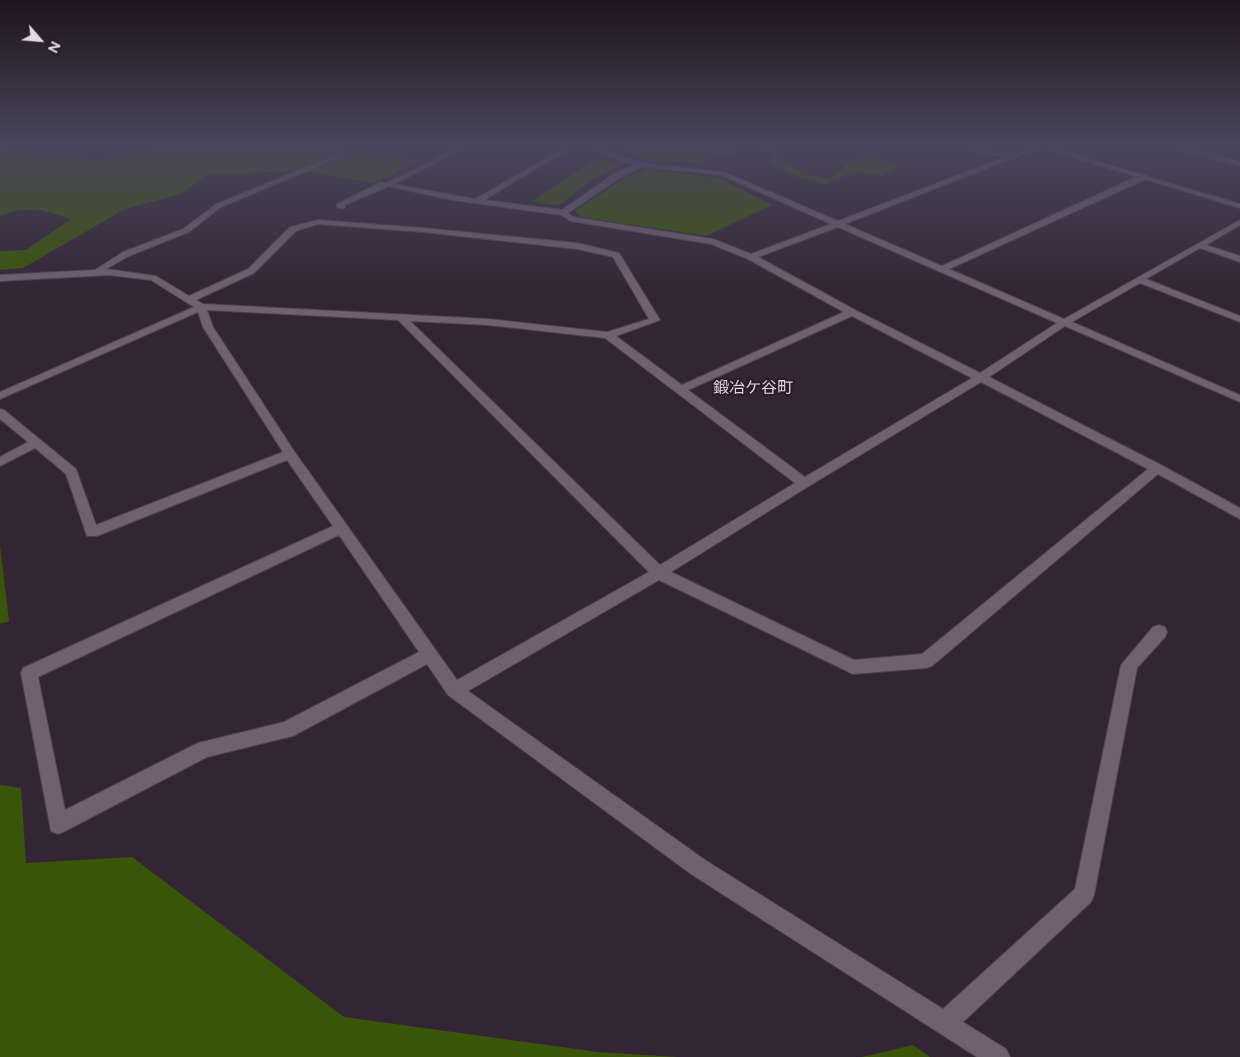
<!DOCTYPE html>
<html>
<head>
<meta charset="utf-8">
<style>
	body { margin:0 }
	#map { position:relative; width:1240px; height:1057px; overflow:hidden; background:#342535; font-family:Figtree,sans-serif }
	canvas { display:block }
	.north { position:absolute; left:15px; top:15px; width:50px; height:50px; -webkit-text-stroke:4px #2a1b2b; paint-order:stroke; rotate:117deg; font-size:14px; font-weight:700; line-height:20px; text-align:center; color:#e4dae4 }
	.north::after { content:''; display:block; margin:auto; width:18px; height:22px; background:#e4dae4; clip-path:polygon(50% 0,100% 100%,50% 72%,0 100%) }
</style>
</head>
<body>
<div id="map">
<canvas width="1240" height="1057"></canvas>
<div class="north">N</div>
</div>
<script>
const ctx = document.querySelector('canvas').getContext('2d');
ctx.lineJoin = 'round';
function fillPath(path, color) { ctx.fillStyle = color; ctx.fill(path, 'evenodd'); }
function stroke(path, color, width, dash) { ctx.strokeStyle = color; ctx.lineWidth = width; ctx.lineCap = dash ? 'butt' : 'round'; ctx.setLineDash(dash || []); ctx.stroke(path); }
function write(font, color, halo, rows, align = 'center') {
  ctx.font = font + ' Figtree,"Noto Sans JP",sans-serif'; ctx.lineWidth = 4; ctx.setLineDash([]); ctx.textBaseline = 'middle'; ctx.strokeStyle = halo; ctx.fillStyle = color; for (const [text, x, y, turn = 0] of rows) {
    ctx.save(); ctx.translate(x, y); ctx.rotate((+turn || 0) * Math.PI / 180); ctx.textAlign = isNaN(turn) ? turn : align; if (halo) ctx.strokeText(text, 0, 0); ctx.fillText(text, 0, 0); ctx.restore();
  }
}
fillPath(new Path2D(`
	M0 146 15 147 7 151 55 156 63 154 95 161 160 146H331L419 161 375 183 304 171 209 174 181 194 125 209 23 268 0 270V251L26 250 71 219C63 217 57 214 48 212 35 207 12 210 0 216Z
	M622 146H783L781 162 806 174 830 179 860 154 899 165 882 176 857 171 825 184 798 177 773 166V155L749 149 696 163 642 159 617 149Z
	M597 158 620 166 593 179 561 204 554 205 532 201Z
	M648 169 719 178 772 205 706 236 581 217 575 211 624 178Z
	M0 545 9 621 0 624Z
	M0 785 21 788 26 863 132 857 344 1017 598 1052 678 1057H0Z
	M913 1045 930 1057H862Z`), '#395507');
const service = new Path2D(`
	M341 153 343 154V156L221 207 214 205Z
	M381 182 391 185 345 205V208H339L336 205Z`);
const minor = new Path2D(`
	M461 146H469L394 184 475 199 567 146H575L484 200 562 210 612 175 634 165 585 146H594L641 163 724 172 838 221 1005 157 956 146C975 146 992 153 1010 154 1021 155 1032 146 1044 146L845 224 942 266 1140 175H1146V179L949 269 1064 319 1240 220V225L1206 245 1240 256V262L1200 248 1146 279 1240 316V322L1140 283 1072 322 1240 395V402L1065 326 989 377 1161 465 1240 508V519L1158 474 932 666 926 668 853 674 659 580 468 691 705 860 943 1009 1075 889 1121 665 1153 627 1159 625 1165 627 1167 632 1165 637 1137 668 1094 895 1091 902 963 1022 1006 1049 1010 1057H977L691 874 448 695 427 664 293 736 207 757 65 831 58 834 51 831 21 673 23 668 333 526 287 460 97 536H87L66 474 35 448 0 466V457L28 442 0 419V409L4 410 76 469 96 525 283 452 203 327 198 312 0 399V392L194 307 151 280 109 275 0 281V275L95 270 123 252 183 229 218 203 222 205 221 207 189 232 129 256 106 269 156 276 189 296 248 269 290 227 318 220 423 228 577 243 619 253 660 320 616 336 682 385 844 312 748 259 711 244 571 221 561 215 452 200 383 185ZM641 167 721 175 831 224 751 254 713 239 573 217 568 213 618 179ZM318 224 423 232 577 249 613 257 649 319 607 332 488 319 203 304 196 300 254 273 296 231ZM838 227 1057 323 980 373 855 310 758 257ZM207 310 398 320 649 572 457 680 294 451 213 327ZM852 316 972 378 805 477 688 390ZM410 321 488 325 605 338 795 483 660 565ZM981 382 1148 469 922 654 854 660 671 572 809 486ZM339 535 419 652 284 722 198 743 65 810 38 677Z
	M1168 146H1178L1240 162V166Z`);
const tertiary = new Path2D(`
	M1036 146H1046L1240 204V208Z`);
stroke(service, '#4f4350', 2);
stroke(minor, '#4f4350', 2);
stroke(tertiary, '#4f4350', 2);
fillPath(service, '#716072');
fillPath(minor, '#716072');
fillPath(tertiary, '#716072');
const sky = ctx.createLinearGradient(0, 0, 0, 294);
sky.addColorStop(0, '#1d141d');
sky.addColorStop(0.5, '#4a465c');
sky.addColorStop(1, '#4a465c00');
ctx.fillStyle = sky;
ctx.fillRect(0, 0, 1240, 294);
write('16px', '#e3d0e5', '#2a1b2b', [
	["鍛冶ケ谷町",753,388]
]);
</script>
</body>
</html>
